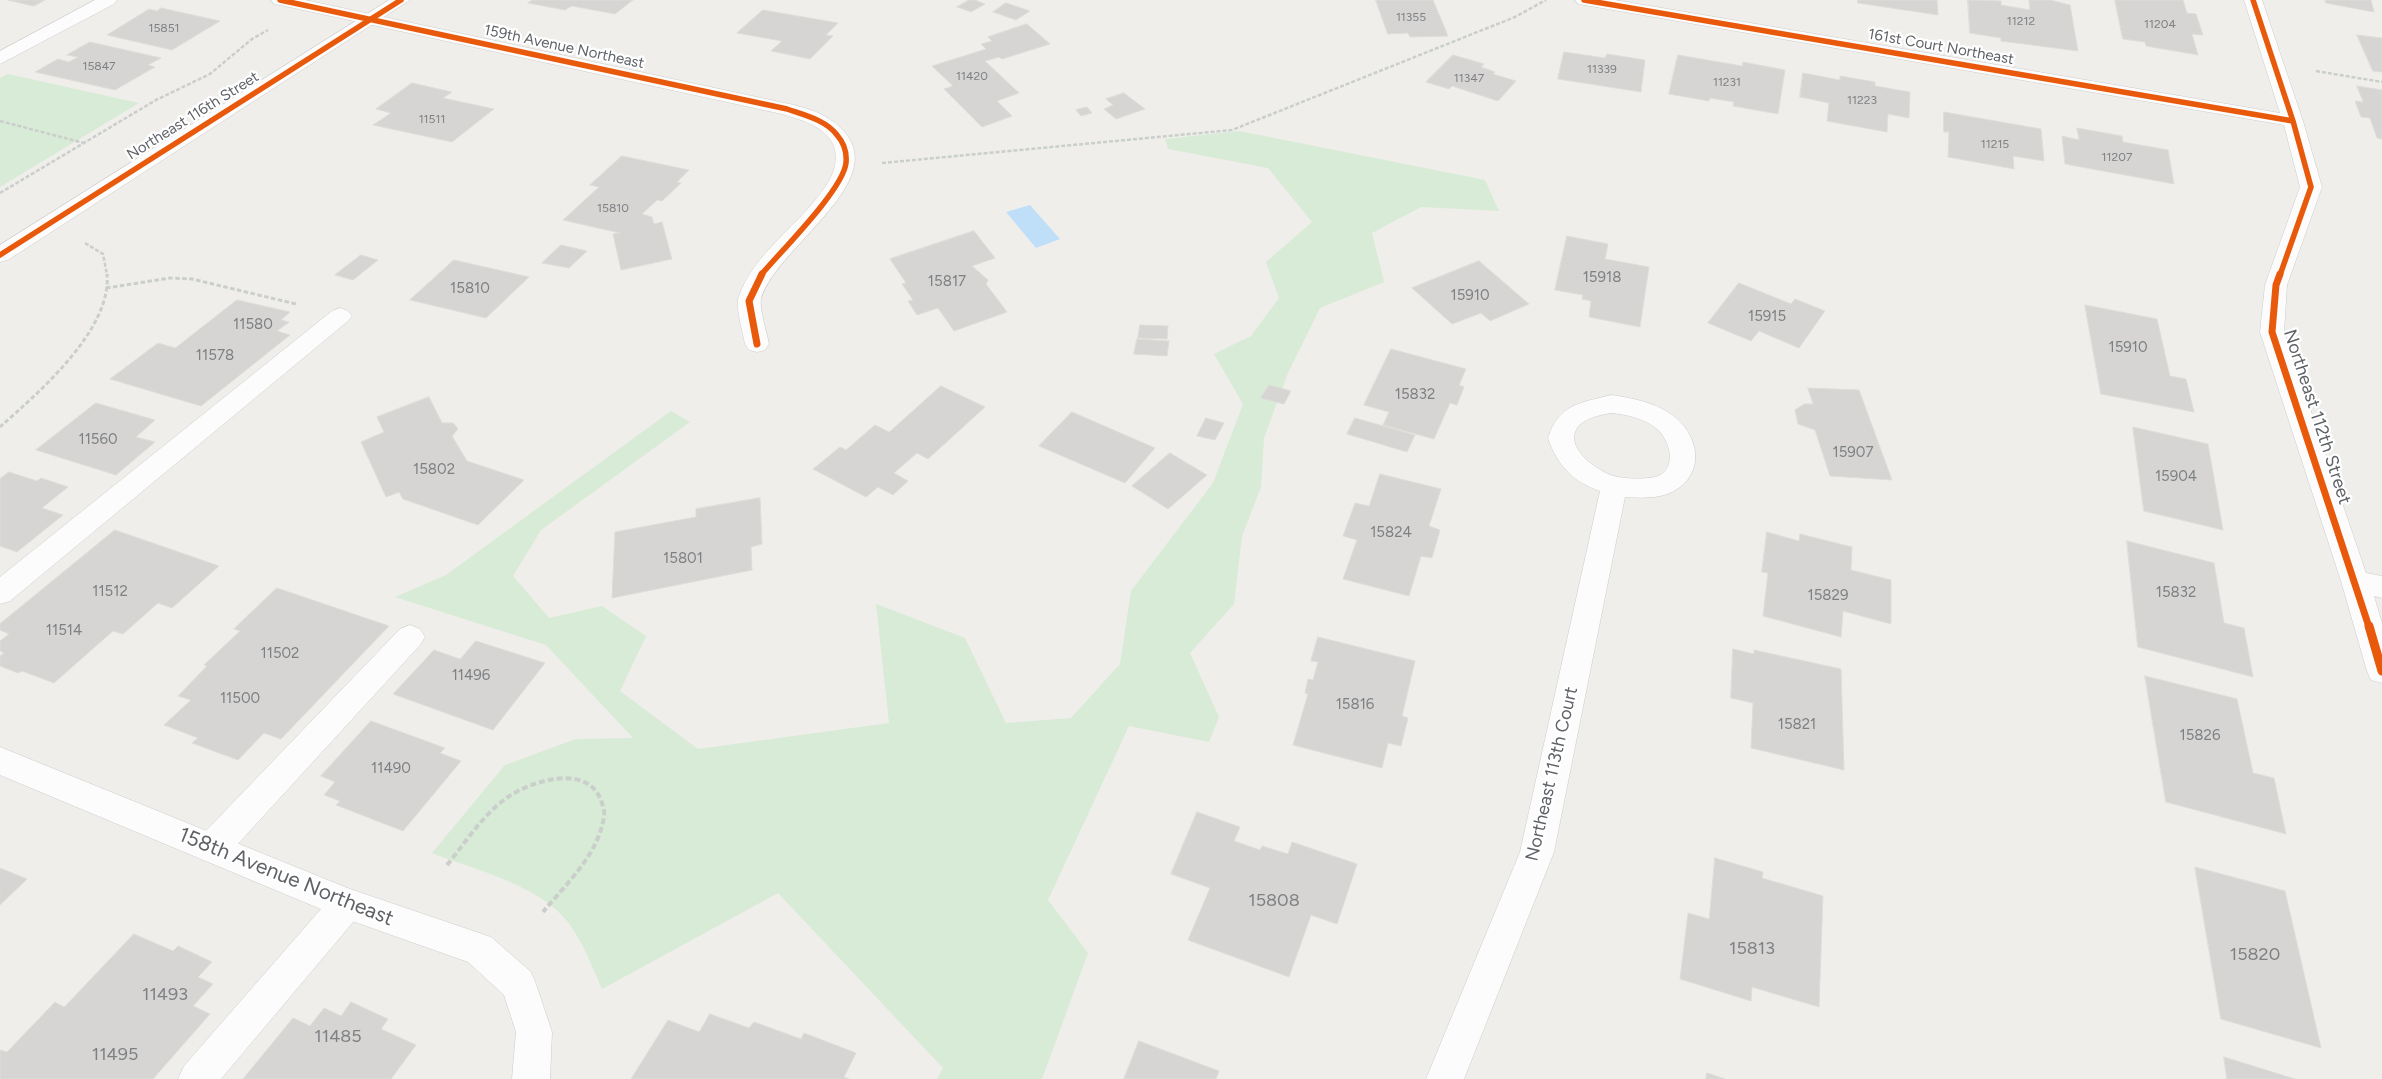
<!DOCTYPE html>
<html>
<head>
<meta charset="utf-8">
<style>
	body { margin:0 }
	canvas { display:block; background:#efeeea }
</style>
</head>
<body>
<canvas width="2382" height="1079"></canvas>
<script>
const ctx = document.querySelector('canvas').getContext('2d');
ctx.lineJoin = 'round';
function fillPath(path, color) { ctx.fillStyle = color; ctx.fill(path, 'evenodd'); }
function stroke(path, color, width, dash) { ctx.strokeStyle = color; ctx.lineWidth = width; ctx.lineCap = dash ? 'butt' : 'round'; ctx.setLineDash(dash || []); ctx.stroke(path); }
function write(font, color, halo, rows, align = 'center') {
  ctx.font = font + ' Figtree,sans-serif'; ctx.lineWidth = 4.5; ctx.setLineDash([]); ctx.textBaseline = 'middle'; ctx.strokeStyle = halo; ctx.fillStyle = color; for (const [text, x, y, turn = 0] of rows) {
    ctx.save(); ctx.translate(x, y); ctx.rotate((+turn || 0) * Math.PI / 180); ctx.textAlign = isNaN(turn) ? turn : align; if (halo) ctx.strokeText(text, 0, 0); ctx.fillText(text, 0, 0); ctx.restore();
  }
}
fillPath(new Path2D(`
	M8 74 139 103 0 187V78Z
	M1239 131 1485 180 1499 211 1421 207 1372 233 1384 282 1320 308 1288 373 1264 438 1261 487 1242 536 1234 604 1190 653 1219 717 1209 742 1129 726 1048 900 1088 953 1042 1079H937L943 1068 778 893 602 989C592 966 582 940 567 921 539 885 473 869 432 853L505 765 576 739 633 738 546 645 395 597 446 575 671 411 690 422 541 530 513 576 549 618 602 606 646 636 620 691 698 749 889 723 876 604 965 638 1006 723 1071 718 1120 664 1131 591 1213 483 1243 404 1214 354 1251 336 1279 298 1266 262 1312 222 1268 168 1168 149 1165 139Z`), '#d7ebd6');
fillPath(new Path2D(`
	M1030 205 1060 239 1036 248 1006 212Z`), '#bfdff9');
const building = new Path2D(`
	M8 0H45L34 6Z
	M533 0H633L615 14 572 6 565 10 528 3Z
	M969 0H975L985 4 971 12 957 7Z
	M1376 0H1433L1448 36 1410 37 1408 33 1388 34Z
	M1858 0H1937L1938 15 1858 3Z
	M1968 0 2001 1V5L2030 10 2029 0H2050L2070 5 2078 51 2001 41V38L1970 33Z
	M2115 0H2183L2187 13 2196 14 2203 35 2192 34 2198 55 2146 46 2145 42 2123 39Z
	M2325 0H2371L2374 12 2326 3Z
	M1006 3 1030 11 1016 20 993 12Z
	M161 8 220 21 172 50 107 35 149 9 157 11Z
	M763 10 838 23 826 35 833 36 810 59 771 51 782 41 737 33Z
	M1027 24 1050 44 1002 59 999 57 985 61 1019 93 997 101 1012 116 982 127 944 89 953 86 932 66 986 49 981 44 992 41 988 37Z
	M2357 35 2382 38V72L2373 71Z
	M90 42 161 58 148 65 155 67 115 90 35 72 58 59 69 62 78 57 67 55Z
	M1564 52 1605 58 1607 54 1645 60 1641 92 1558 79Z
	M1453 55 1484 64 1481 67 1495 72 1493 74 1516 81 1498 101 1452 86 1449 89 1426 82Z
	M1678 55 1742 66 1743 62 1785 70 1778 114 1733 106 1734 102 1710 98 1709 101 1669 94Z
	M1803 73 1840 80V76L1875 82V86L1910 92 1909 118 1888 114 1887 132 1827 121 1829 103 1800 97Z
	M412 83 452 92 443 98 494 109 452 142 373 125 391 113 376 109Z
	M2357 86 2382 90V139L2377 138 2370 118 2361 117 2355 101 2363 102Z
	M1124 93 1145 109 1116 119 1104 109 1113 105 1106 99Z
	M1087 107 1092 113 1081 116 1076 110Z
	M1944 112 2041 129 2044 161 2013 156 2014 169 1948 157 1949 132H1944Z
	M2077 128 2122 136 2123 142 2168 150 2174 184 2065 164 2062 136 2079 140Z
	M622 156 689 170 677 182 681 183 662 201 657 200 642 214 652 217 654 224 662 222 672 259 621 270 613 234 620 233 563 220 599 187 590 185Z
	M974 231 995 258 972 266 988 280 986 284 1007 312 954 331 938 308 917 315 908 301 913 300 902 284 906 283 890 259Z
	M1567 236 1608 244 1605 259 1649 267 1640 327 1589 317 1591 301 1582 299 1583 295 1555 290Z
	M561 245 587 251 569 268 542 263Z
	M361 255 378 260 353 280 335 275Z
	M454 260 529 277 486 318 410 300Z
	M1479 261 1529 304 1490 321 1481 313 1452 324 1412 288Z
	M1739 283 1791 304 1795 299 1825 311 1799 348 1759 331 1751 341 1708 323Z
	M237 300 290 312 281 320 289 322 277 331 290 335 201 406 110 379 158 343 175 348Z
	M2085 305 2157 319 2170 376 2186 379 2194 412 2101 394Z
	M1140 325 1168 326 1167 339 1138 338Z
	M1137 339 1169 341 1167 356 1134 354Z
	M1391 349 1466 369 1459 385 1464 387 1457 405 1450 403 1434 439 1383 425 1389 412 1364 405Z
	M1269 385 1291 391 1284 404 1261 398Z
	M941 386 985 407 928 459 917 453 894 473 908 481 893 495 878 487 866 497 813 469 840 447 846 450 875 425 889 432Z
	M1808 388 1859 390 1892 480 1830 476 1815 430 1798 424 1795 410 1804 404H1813Z
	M429 397 442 423H453L458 429 452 436 467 461 524 480 478 525 403 499 399 492 386 497 361 442 384 432 377 417Z
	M96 403 155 420 136 437 155 442 116 475 36 450Z
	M1072 412 1155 448 1125 483 1039 446Z
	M1206 418 1224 423 1215 440 1197 436Z
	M1355 418 1415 435 1407 452 1347 434Z
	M2133 427 2208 444 2223 530 2144 511Z
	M1170 453 1207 475 1168 509 1132 486Z
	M9 472 37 481 41 478 68 487 42 508 63 515 17 552 0 546V479Z
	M1380 474 1441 489 1429 526 1440 530 1432 558 1421 556 1409 596 1343 579 1357 540 1343 536 1355 503 1369 506Z
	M760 498 762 544 751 547 752 570 612 598 615 532 696 517V509Z
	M115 530 219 566 172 608 158 603 123 634 113 631 54 683 22 671 18 673 0 666V656L4 653 0 651V641L9 634 0 630V624Z
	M1767 532 1799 541 1800 534 1852 547 1851 570 1891 580V624L1843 611 1841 637 1763 616 1768 573 1762 572Z
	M2127 541 2214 563 2224 623 2244 628 2253 677 2138 647Z
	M277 588 389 626 281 739 264 733 238 760 192 743 198 738 164 725 191 700 178 696 207 666 204 665 240 631 234 629Z
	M1318 637 1415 661 1402 716 1408 718 1401 746 1388 743 1382 768 1293 745 1308 694 1305 693 1308 679 1313 680 1318 662 1311 661Z
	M476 641 545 663 493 730 393 694 434 650 460 659Z
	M1733 649 1754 654V650L1841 669 1844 770 1751 748 1753 703 1731 698Z
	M2145 676 2237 699 2253 773 2274 778 2286 834 2166 802Z
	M371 721 445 748 440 753 461 761 403 831 336 805 340 801 324 795 335 782 321 776Z
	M1197 812 1240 827 1234 841 1260 850 1262 846 1288 854 1292 842 1357 864 1337 924 1311 915 1289 977 1188 940 1210 888 1171 874Z
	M1715 858 1763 872 1762 878 1823 896 1819 1007 1752 987 1751 1001 1680 979 1688 913 1709 919Z
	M2195 867 2285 891 2321 1048 2221 1019Z
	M0 868 27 879 0 905Z
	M134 934 173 951 178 946 212 962 198 977 213 984 193 1006 210 1014 153 1079H0V1050L7 1052 55 1002 64 1007Z
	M351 1002 388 1019 381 1029 416 1045 391 1079H243L293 1018 310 1026 324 1008 341 1016Z
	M710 1014 749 1028 754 1022 801 1039 804 1033 856 1053 844 1077 849 1079H631L668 1020 699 1032Z
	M1139 1041 1219 1071 1216 1079H1124Z
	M2224 1057 2295 1079H2227Z
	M1707 1073 1725 1079H1706Z`);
fillPath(building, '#d6d5d3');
stroke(building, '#deddd9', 1);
const lane = new Path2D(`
	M410 625 420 629 425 637 420 645 224 859 212 863 200 859 195 848 200 837 400 629Z
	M347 888 359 893 364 904 359 915 221 1079H178L184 1066 335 893Z`);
const street = new Path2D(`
	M95 0H117L114 4 0 64V51Z
	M271 0H305L794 105C804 108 817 111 826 117 913 170 777 243 761 299 759 308 767 333 769 344L765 350 757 352 749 350 745 344C743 333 736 308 738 299 753 252 802 224 827 184 836 171 840 151 829 138 818 124 798 119 782 114L280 5 274 4Z
	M1575 0H1615L2280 113 2244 0H2262L2303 121 2322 187 2287 285 2284 332 2366 573 2382 576V598L2374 596 2382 623V683L2371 680 2367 671 2341 581 2260 332 2265 285 2300 187 2284 125 1584 5 1578 4Z
	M340 308 348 311 352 316 348 321 10 601 0 604V577L332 311Z
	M1611 395C1633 398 1658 403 1676 418 1699 437 1705 474 1674 491 1659 499 1642 498 1625 497L1554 852 1464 1079H1426L1520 852 1600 491C1573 482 1557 465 1548 438 1559 404 1580 403 1611 395ZM1611 413C1628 415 1644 418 1657 429 1673 443 1678 476 1649 478 1636 479 1620 479 1608 474 1593 467 1565 447 1577 428 1584 418 1600 415 1611 413Z
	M0 747 350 889 491 937 531 972 536 984 552 1032 550 1079H512L516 1032 504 995 468 962 335 915 0 775Z`);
const secondary = new Path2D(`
	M389 0H410L8 260 0 262V245Z`);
stroke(lane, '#cbcccc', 1);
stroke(street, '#cbcccc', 1);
stroke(secondary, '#cacacb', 1);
stroke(new Path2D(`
	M2316 71 2382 82
	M0 121 84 143
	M882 163 1232 130 1515 17 1546 0
	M0 193 156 100 210 74 252 39 268 30
	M85 243 103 254 107 275`), '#cacfcc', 2.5, [4, 2]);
stroke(new Path2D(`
	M106 288 170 278 192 279 296 304
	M0 427C38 393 112 330 107 274`), '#cacfcc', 3, [4.5, 2.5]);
stroke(new Path2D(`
	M447 865C466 842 483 814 508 797 531 781 585 764 600 798 602 803 605 810 604 816 599 854 566 884 543 912`), '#cacfcc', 4, [6, 3]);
fillPath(lane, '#fdfcfc');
fillPath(street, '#fdfcfc');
fillPath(secondary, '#fdfcfc');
stroke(new Path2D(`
	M280 0 787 109C804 115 826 120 837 135 844 143 847 153 846 163 843 190 780 252 761 275
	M1584 0 2293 121
	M2253 0 2293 121 2311 187 2280 275
	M0 255 401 0`), '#e8590c', 5.5);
stroke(new Path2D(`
	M2280 274 2276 285 2272 332 2369 627
	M757 344 749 301 762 274`), '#e8590c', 7);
stroke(new Path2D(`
	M2369 626 2382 671`), '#e8590c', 9);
write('12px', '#7e8184', null, [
	["11355",1411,17],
	["11212",2021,21],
	["11204",2160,24],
	["15851",164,28],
	["15847",99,66],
	["11339",1602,69],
	["11420",972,76],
	["11347",1469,78],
	["11231",1727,82],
	["11223",1862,100],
	["11511",432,119],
	["11215",1995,144],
	["11207",2117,157],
	["15810",613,208]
]);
write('15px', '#5f6368', '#fff', [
	["159th Avenue Northeast",564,47,12],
	["161st Court Northeast",1941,47,10],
	["Northeast 116th Street",193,116,-32]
]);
write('15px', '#7e8184', null, [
	["15918",1602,278],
	["15817",947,282],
	["15810",470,289],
	["15910",1470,296],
	["15915",1767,317],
	["11580",253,325],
	["15910",2128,348],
	["11578",215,356],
	["15832",1415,395],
	["11560",98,440],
	["15907",1853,453],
	["15802",434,470],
	["15904",2176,477],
	["15824",1391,533],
	["15801",683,559],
	["11512",110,592],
	["15832",2176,593],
	["15829",1828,596],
	["11514",64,631],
	["11502",280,654],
	["11496",471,676],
	["11500",240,699],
	["15816",1355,705],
	["15821",1797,725],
	["15826",2200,736],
	["11490",391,769]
]);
write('18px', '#5f6368', '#fff', [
	["Northeast 112th Street",2317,417,72],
	["Northeast 113th Court",1552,774,-77]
]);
write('18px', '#7e8184', null, [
	["15808",1274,901],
	["15813",1752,949],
	["15820",2255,955],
	["11493",165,995],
	["11485",338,1037],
	["11495",115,1055]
]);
write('21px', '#5f6368', '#fff', [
	["158th Avenue Northeast",286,877,22]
]);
</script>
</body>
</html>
